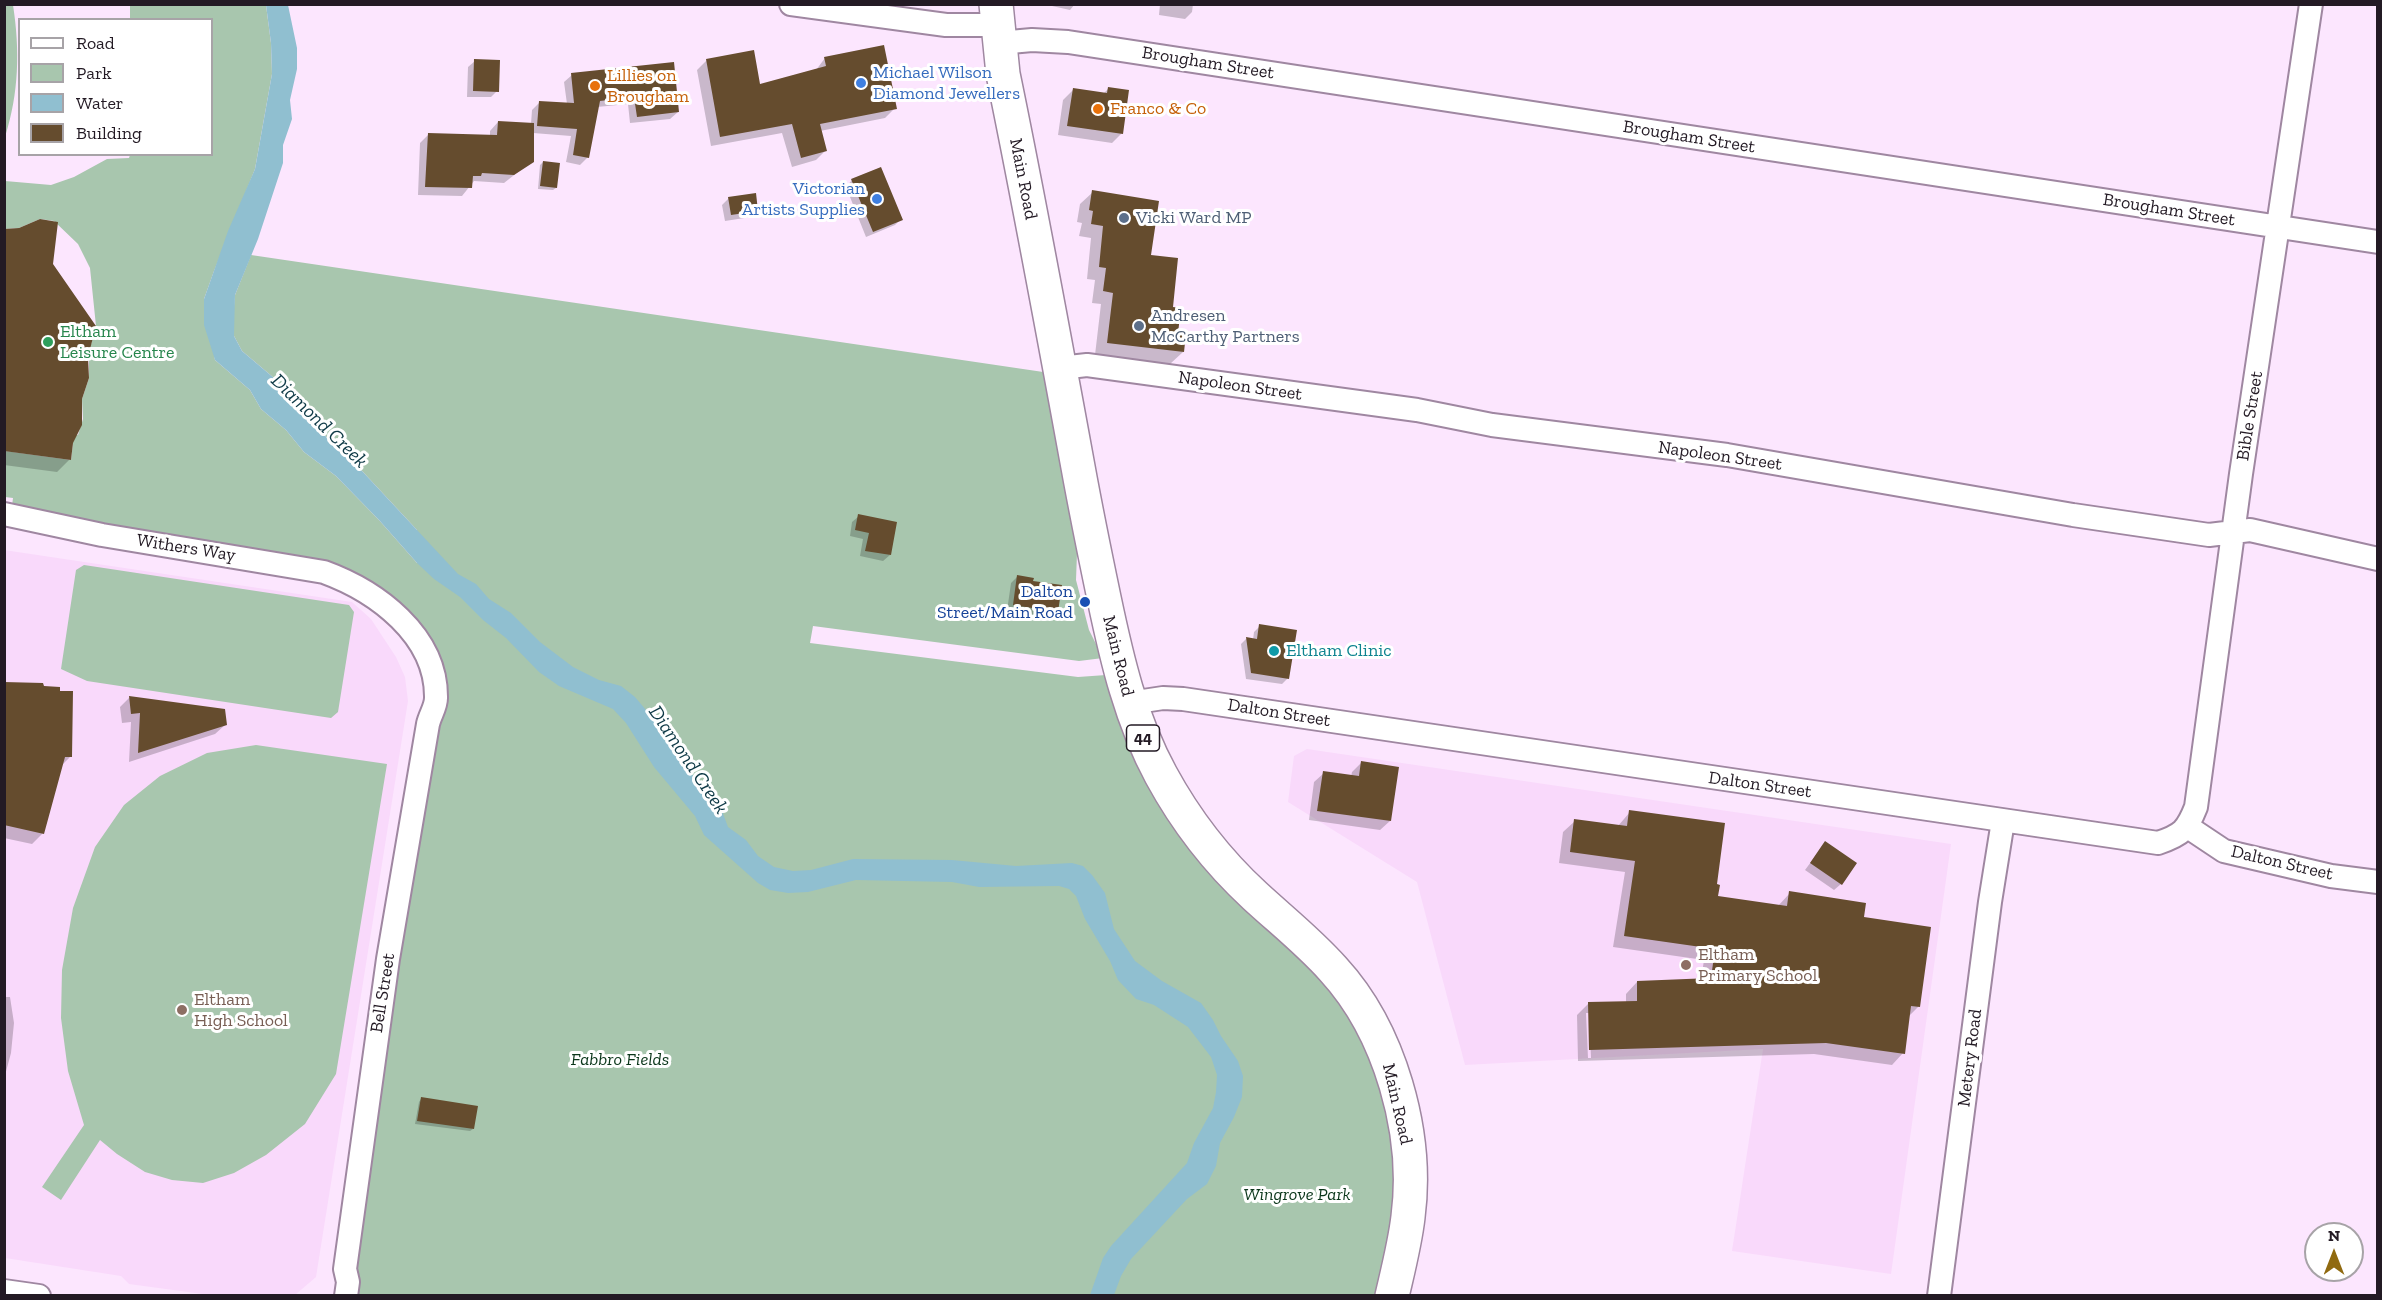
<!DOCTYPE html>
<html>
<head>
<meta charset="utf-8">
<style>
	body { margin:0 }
	#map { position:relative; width:2382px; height:1300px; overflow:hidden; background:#fce6fe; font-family:"Zilla Slab",serif }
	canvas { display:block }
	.frame { position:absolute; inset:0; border:6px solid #231a24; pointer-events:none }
	.legend { position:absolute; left:18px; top:18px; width:195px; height:138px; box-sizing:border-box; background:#fff; border:2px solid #a7a3a7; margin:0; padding:8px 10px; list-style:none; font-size:18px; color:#231a24 }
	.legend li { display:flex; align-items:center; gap:12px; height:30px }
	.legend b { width:30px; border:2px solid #a7a3a7 }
	.north { position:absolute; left:2304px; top:1222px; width:60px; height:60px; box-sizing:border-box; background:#fff; border:2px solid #a7a3a7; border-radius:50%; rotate:0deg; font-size:16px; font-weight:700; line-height:24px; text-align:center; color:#231a24 }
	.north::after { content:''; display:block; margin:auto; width:21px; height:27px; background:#906a10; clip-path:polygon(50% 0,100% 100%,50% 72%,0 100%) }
</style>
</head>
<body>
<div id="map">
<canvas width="2382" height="1300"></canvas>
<div class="frame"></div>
<ul class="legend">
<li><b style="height:8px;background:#fff"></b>Road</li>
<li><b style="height:16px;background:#a8c6ae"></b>Park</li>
<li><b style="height:16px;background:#90bfd0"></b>Water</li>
<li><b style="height:16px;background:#654c2e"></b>Building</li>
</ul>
<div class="north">N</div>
</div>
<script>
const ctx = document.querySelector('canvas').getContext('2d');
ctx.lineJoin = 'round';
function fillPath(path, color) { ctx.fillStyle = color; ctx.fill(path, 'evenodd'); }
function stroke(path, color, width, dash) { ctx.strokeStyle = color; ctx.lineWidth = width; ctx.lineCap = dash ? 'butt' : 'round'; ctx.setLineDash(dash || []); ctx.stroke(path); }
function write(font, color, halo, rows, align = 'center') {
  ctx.font = font + ' "Zilla Slab",serif'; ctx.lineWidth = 6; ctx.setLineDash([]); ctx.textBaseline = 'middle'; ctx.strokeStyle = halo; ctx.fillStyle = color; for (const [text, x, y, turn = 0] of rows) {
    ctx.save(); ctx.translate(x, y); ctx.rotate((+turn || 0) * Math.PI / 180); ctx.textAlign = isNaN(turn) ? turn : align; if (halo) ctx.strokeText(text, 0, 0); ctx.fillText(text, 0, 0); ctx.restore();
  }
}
fillPath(new Path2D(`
	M4 550 352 602 371 619 396 657 405 677 408 701 316 1277 295 1295H210L129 1284 121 1276 5 1258Z
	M1307 749 1951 844 1891 1274 1732 1251 1763 1049 1465 1065 1417 882 1288 802 1294 756Z`), '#f9d9fb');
fillPath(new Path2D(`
	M5 4 13 5C20 50 19 93 5 137Z
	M130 5H266L271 43 272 74 255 169 214 271 204 299 215 360 250 390 261 409 286 430 304 452 336 476 379 520 417 563V530L363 472 330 442 304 408 287 389 242 351 234 336 233 317 235 295 251 255 1050 373 1078 527 1076 580 1089 630 1103 658 1079 661 813 626 810 643 1078 677 1106 675 1125 734 1350 1008 1388 1102 1398 1194 1379 1295H350L389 1014 441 699 387 597 149 534 12 506 13 498 5 497V451L71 460 74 434 78 435 83 419 82 399 89 378V352L96 326 90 268 78 244 54 221 40 219 19 228 5 229V181L51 185 74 177 107 159 129 158 130 155 212 154V20L130 19Z
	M84 565 349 605 354 612 338 712 331 718 87 681 61 669 76 570Z
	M256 745 387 764 336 1074 305 1124 266 1155 234 1173 203 1183 172 1180 145 1172 117 1154 100 1140 61 1200 42 1187 84 1125 68 1071 61 1018 62 970 73 908 95 847 124 805 160 776 207 753Z`), '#a8c6ae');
fillPath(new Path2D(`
	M266 5H288L297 48V69L290 100 292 119 283 145V163L258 239 235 295 234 336 242 351 287 389 304 408 330 442 363 472 458 574 476 584 489 599 511 613 540 642 573 667 599 680 621 686 635 697 657 723 664 739 680 760 722 811 728 827 746 840 758 856 774 867 793 871 811 870 853 859 952 860 1016 866 1072 863 1083 866 1092 875 1105 893 1114 929 1135 961 1162 981 1201 1003 1213 1020 1221 1036 1238 1061 1243 1076 1242 1097 1234 1117 1220 1143 1216 1166 1207 1184 1187 1199 1131 1259 1121 1276 1114 1295H1090L1103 1258 1111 1246 1187 1163 1194 1143 1213 1108 1216 1092 1217 1075 1211 1057 1188 1027 1154 1005 1136 999 1118 980 1110 961 1085 919 1076 896 1069 889 1059 886 979 887 952 882 856 880 808 892 788 893 770 890 758 883 704 835 695 816 654 767 626 723 613 709 559 686 539 672 506 638 483 620 460 597 434 579 417 563 379 520 336 476 304 452 286 430 261 409 250 390 215 360 204 325V299L228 231 255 169 272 74 271 43Z`), '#90bfd0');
fillPath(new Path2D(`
	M1043 4H1075L1070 10Z
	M1160 4H1193L1192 12 1185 19 1159 15Z
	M825 58 895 108 885 118 820 131 826 150 816 160 792 167 782 133 711 146 697 70 707 60 759 86 816 70Z
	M475 61 497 91 491 97H467L468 67Z
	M572 75 678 112 670 119 630 123 628 104 597 107 588 157 580 165 566 162 571 136 533 133 532 161 504 183 474 181 462 196 418 195 420 143 429 134 490 136V131L498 122 531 124 532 110 539 103 567 104 564 82Z
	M1108 89 1122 133 1112 143 1058 135 1063 100 1073 90 1103 94Z
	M543 162 556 188 553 190 538 189 540 165Z
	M852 180 901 219 895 225 866 237 846 187Z
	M1093 192 1149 256 1171 308 1176 334 1183 352 1170 364 1095 355 1101 304 1092 303 1095 280 1087 279 1091 238 1079 236 1082 223 1077 222 1080 204Z
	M729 198 757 211 751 217 725 221 722 205Z
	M4 230 51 264 87 357 70 459 57 472 4 465Z
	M859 516 890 555 883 561 860 556 863 539 850 536 852 522Z
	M1017 577 1032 582 1056 611 1050 618 1007 611 1011 583Z
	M1260 626 1288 678 1282 684 1246 679 1241 644 1246 639 1253 640 1254 632Z
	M4 684 70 757 61 766 43 833 32 844 4 838Z
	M129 698 225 725 215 734 129 762 131 722 122 723 120 707Z
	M1362 762 1390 821 1380 830 1309 820 1314 782 1324 773 1351 777 1352 772Z
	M1630 812 1715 885 1717 897 1778 906 1790 893 1862 919 1919 1006 1908 1017 1903 1053 1892 1065 1814 1054 1578 1061 1577 1015 1588 1004 1626 1003V994L1637 982 1701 980 1704 960 1613 947 1625 872 1559 863 1563 832 1575 821 1618 826ZM1586 1013H1589L1591 1058H1588Z
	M1825 843 1841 884 1834 890 1805 870Z
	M4 997H10L14 1023 11 1053 4 1079Z
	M421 1099 473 1129 470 1131 415 1124 419 1102Z`), '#0003');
fillPath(new Path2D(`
	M884 45 897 109 820 124 827 151 801 158 792 124 720 137 706 59 754 50 760 84 826 66 824 57Z
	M474 59 500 60 499 92 473 91Z
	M674 62 679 112 637 117 634 97 600 101 589 158 573 155 577 129 537 126 539 101 574 103 571 73Z
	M1108 87 1129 90 1123 134 1067 126 1073 88 1107 93Z
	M498 121 534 123V162L514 175 482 173 481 176H473L472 188 425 187 428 133 497 135Z
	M543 161 560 163 557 188 540 186Z
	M881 167 903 220 873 232 851 179Z
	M1092 190 1159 201 1151 255 1178 258 1173 307 1181 308 1178 333 1186 334 1184 352 1107 343 1113 293 1103 291 1106 268 1099 267 1103 226 1091 224 1093 211 1089 210Z
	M756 193 758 211 731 215 728 197Z
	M40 219 58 222 53 264 96 326 88 357 89 378 82 399V425L73 443 71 460 4 451V229L19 228Z
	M858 514 897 522 891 555 865 551 869 533 855 530Z
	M1017 575 1034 578 1033 581 1062 585 1058 612 1013 605Z
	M1259 624 1297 630 1289 679 1251 673 1246 637 1257 639Z
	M4 682 43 683 44 686 60 687V691H73L72 757H65L44 834 4 825Z
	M129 696 225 709 227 725 138 753 140 713 131 714Z
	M1361 761 1399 767 1391 821 1317 811 1323 771 1359 776Z
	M1629 810 1725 823 1717 884 1720 885 1718 896 1787 906 1789 891 1866 903 1864 917 1931 927 1920 1007 1911 1006 1905 1054 1826 1043 1589 1050 1588 1002 1637 1001V981L1711 978 1715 949 1624 936 1635 861 1570 852 1574 819 1627 826Z
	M1825 841 1857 863 1842 885 1810 863Z
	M421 1097 478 1106 474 1129 417 1121Z`), '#654c2e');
const street = new Path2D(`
	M791 4 946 25H997
	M999 43 1032 40 1068 42 2378 242
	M1060 368 1087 365 1417 410 1492 425 1727 455 2073 515 2209 535 2250 530 2378 559
	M4 514 102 535 324 572C376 591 437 635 436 698 436 707 430 715 428 724L388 959 345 1269 348 1282 346 1296
	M1130 703 1163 698 1183 699 2158 843C2182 835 2187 830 2196 807L2241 474 2311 4
	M2188 827 2224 851 2331 876 2378 882
	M4 1291 39 1296
	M1939 1296 1990 902 2003 821`);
const primary = new Path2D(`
	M996 4 1003 74C1030 205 1054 336 1078 467 1086 511 1095 555 1104 598 1117 660 1131 720 1161 775 1186 821 1217 861 1255 896 1281 920 1309 942 1333 969 1390 1031 1419 1133 1408 1217 1405 1243 1398 1270 1392 1296`);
stroke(street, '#9f87a1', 26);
stroke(primary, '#9f87a1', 36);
stroke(street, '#fff', 22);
stroke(primary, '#fff', 33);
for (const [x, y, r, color] of [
	[861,83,6,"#3f7fe0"],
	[595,86,6,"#e8710a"],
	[1098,109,6,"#e8710a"],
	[877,199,6,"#3f7fe0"],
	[1124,218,6,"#5c6f8a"],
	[1139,326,6,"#5c6f8a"],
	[48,342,6,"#2e9e5b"],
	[1085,602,6,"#1a4fb4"],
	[1274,651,6,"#0f9aa8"],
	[1686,965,6,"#8d6e63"],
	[182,1010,6,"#8d6e63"]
]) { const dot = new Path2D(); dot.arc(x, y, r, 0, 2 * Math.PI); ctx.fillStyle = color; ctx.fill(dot); stroke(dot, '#fff', 2); }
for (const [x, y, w] of [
	[1143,738,33]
]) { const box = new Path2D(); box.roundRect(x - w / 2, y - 13, w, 26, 4.5); ctx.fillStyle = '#fff'; ctx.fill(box); stroke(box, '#231a24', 1.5); }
write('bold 16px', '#231a24', null, [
	["44",1143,738]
]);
write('18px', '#231a24', '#fff', [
	["Brougham Street",1208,63,9],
	["Brougham Street",1689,137,9],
	["Main Road",1023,179,79],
	["Brougham Street",2169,210,9],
	["Napoleon Street",1240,386,8],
	["Bible Street",2250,416,-81],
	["Napoleon Street",1720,456,8],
	["Withers Way",186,548,9],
	["Main Road",1118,656,76],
	["Dalton Street",1279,713,9],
	["Dalton Street",1760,785,8],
	["Dalton Street",2282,863,13],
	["Bell Street",383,993,-81],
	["Metery Road",1970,1058,-83],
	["Main Road",1397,1104,77]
]);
write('18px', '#366cbe', '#fff', [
	["Michael Wilson",873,73],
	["Diamond Jewellers",873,94],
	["Victorian",865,189,"right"],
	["Artists Supplies",865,210,"right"]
], 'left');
write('18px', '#c56008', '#fff', [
	["Lillies on",607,76],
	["Brougham",607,97],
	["Franco & Co",1110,109]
], 'left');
write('18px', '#4e5e75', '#fff', [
	["Vicki Ward MP",1136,218],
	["Andresen",1151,316],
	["McCarthy Partners",1151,337]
], 'left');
write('18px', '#27864d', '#fff', [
	["Eltham",60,332],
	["Leisure Centre",60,353]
], 'left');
write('18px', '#164399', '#fff', [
	["Dalton",1073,592],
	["Street/Main Road",1073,613]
], 'right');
write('18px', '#0d838f', '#fff', [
	["Eltham Clinic",1286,651]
], 'left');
write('18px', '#785e54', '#fff', [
	["Eltham",1698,955],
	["Primary School",1698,976],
	["Eltham",194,1000],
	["High School",194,1021]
], 'left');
write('italic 18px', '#0a361a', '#fff', [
	["Fabbro Fields",620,1060],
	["Wingrove Park",1297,1195]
]);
write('italic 20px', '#0e3946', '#fff', [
	["Diamond Creek",319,421,44],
	["Diamond Creek",688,760,56]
]);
</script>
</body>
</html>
